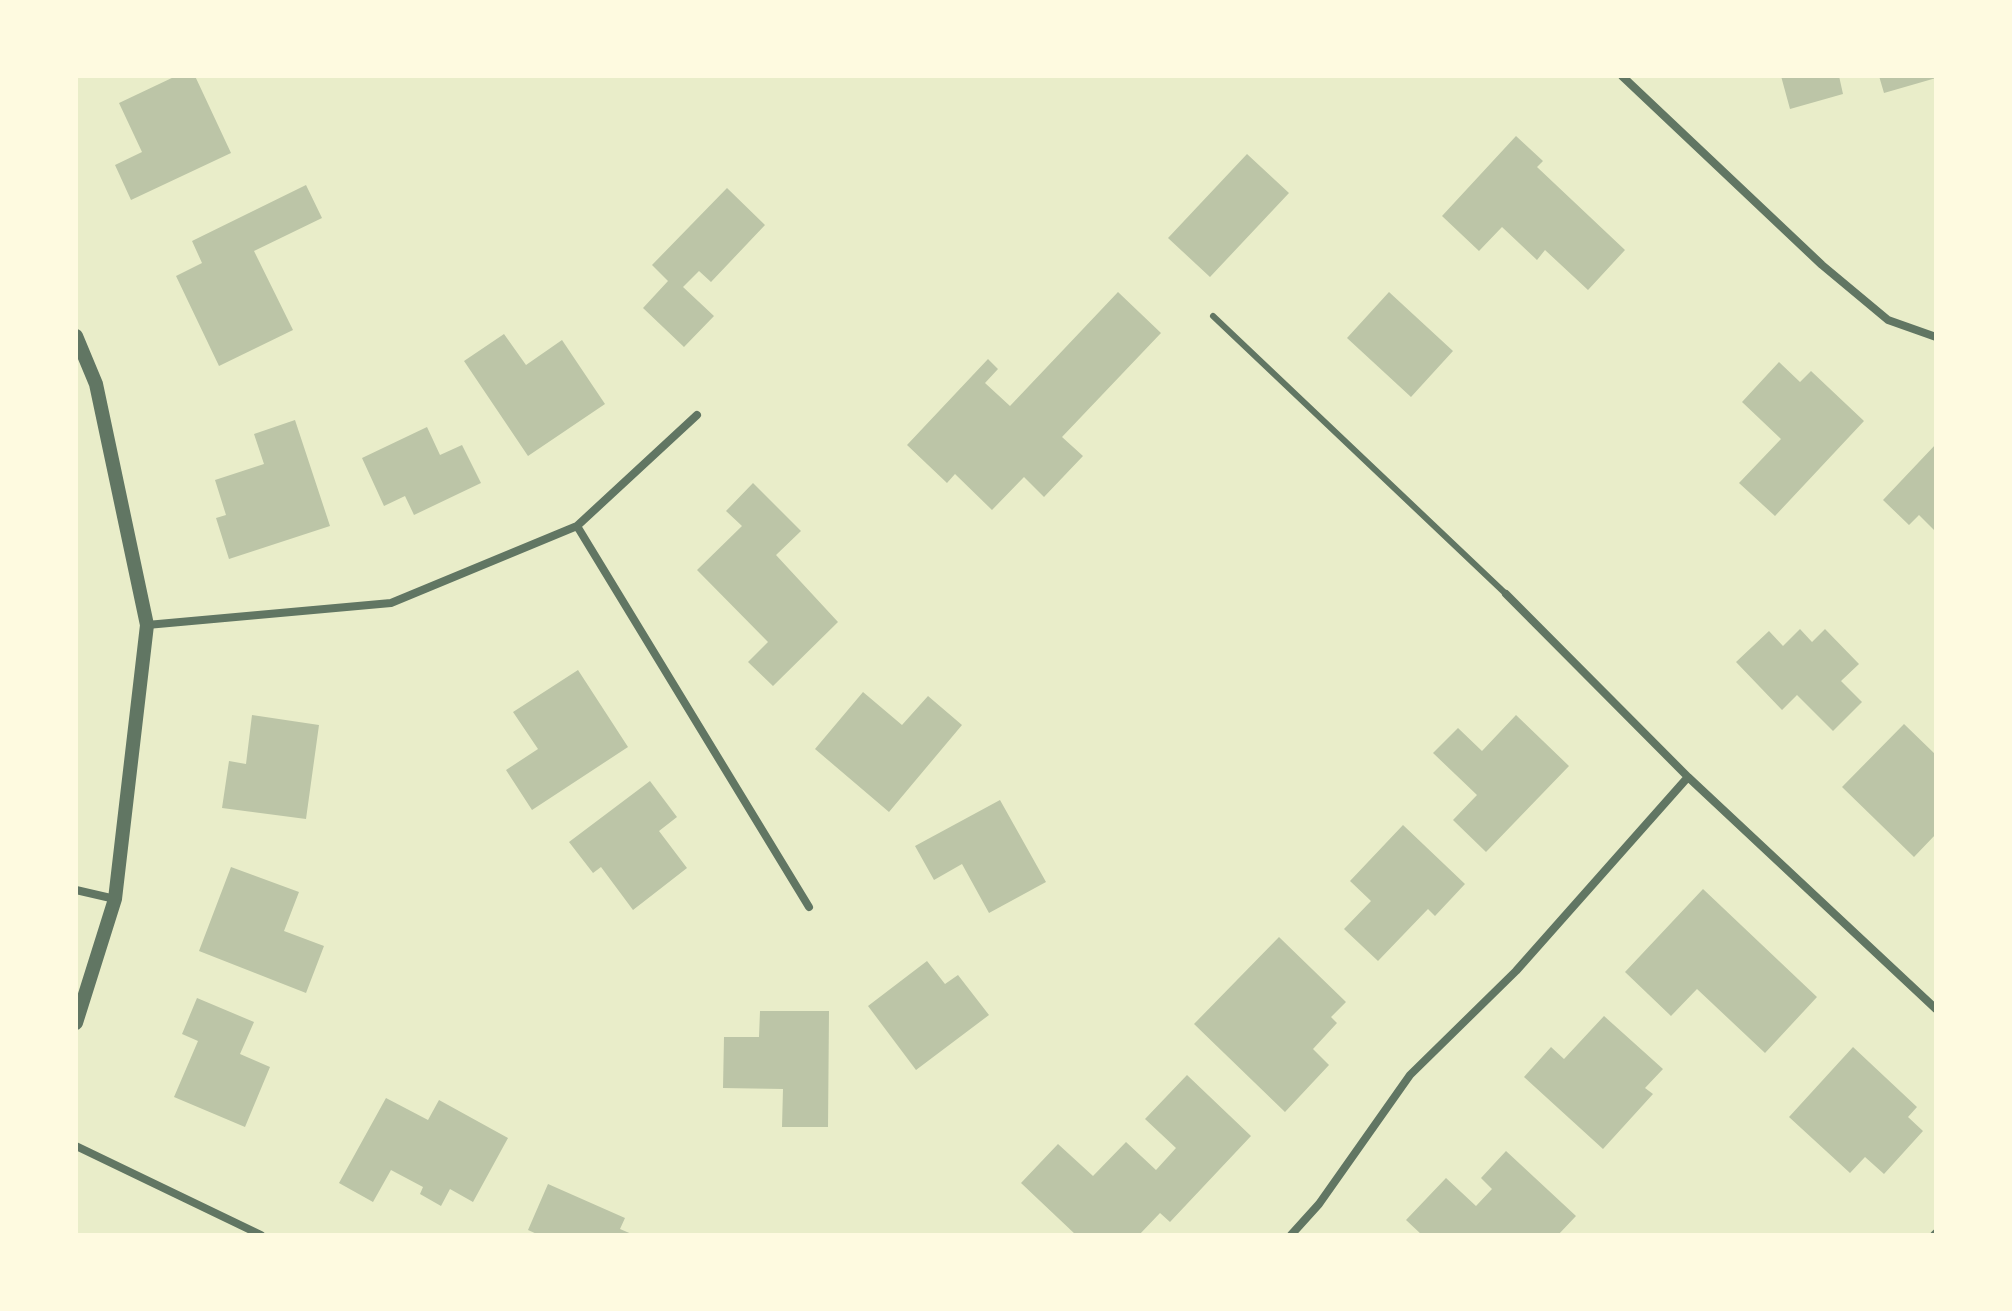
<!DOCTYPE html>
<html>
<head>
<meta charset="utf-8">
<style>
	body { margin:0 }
	#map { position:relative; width:2012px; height:1311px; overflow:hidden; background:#e9edc9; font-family:"Roboto Condensed",sans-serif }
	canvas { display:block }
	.frame { position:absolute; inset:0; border:78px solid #fefae0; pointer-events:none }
</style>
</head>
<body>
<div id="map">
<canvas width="2012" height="1311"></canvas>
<div class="frame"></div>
</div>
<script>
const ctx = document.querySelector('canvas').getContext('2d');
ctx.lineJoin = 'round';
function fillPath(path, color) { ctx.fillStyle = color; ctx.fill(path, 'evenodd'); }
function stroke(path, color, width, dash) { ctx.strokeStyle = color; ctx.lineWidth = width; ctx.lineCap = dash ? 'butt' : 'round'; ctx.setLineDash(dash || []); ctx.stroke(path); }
fillPath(new Path2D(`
	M176 76H195L231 153 131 200 115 165 142 152 119 103Z
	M1781 76H1839L1843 94 1790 109Z
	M1879 76H1936V78L1884 93Z
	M1516 136 1543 161 1537 167 1625 250 1588 290 1545 250 1537 260 1502 227 1479 251 1442 216Z
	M1247 154 1289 193 1210 277 1168 238Z
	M306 185 322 218 254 251 293 330 219 366 176 276 202 263 192 241Z
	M727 188 765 225 711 282 699 271 683 287 714 316 684 347 643 308 668 281 652 265Z
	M1118 292 1161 333 1062 437 1083 456 1044 497 1024 477 992 510 955 474 947 483 907 445 988 359 998 369 985 383 1010 406Z
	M1389 292 1453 351 1411 397 1347 338Z
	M504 334 526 365 562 340 605 404 528 456 464 361Z
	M1779 362 1800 382 1811 371 1864 421 1775 516 1739 483 1781 439 1742 402Z
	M295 420 330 526 229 559 216 518 226 515 215 480 264 464 254 434Z
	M427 427 440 455 462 445 481 483 414 515 405 496 384 506 362 458Z
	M1936 444V532L1919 515 1909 525 1883 500Z
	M753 483 801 531 776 555 838 622 773 686 748 662 768 642 697 570 742 526 726 511Z
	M1800 629 1812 642 1825 629 1859 664 1841 681 1862 702 1833 731 1797 695 1782 710 1736 662 1769 631 1783 646Z
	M578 670 628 747 532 810 506 770 538 749 513 712Z
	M863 692 902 725 928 696 962 725 889 812 815 749Z
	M252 715 319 725 306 819 222 808 229 761 246 764Z
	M1516 715 1569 766 1486 852 1453 820 1477 795 1433 753 1458 728 1482 751Z
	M1904 724 1936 755V834L1914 857 1842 787Z
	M650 781 677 817 659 831 687 868 633 910 601 867 593 873 569 842Z
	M1000 800 1046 882 989 913 962 864 934 880 915 846Z
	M1403 825 1465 884 1435 916 1428 909 1378 961 1344 929 1371 901 1350 881Z
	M231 867 299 892 284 931 324 946 306 993 199 951Z
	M1703 889 1817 997 1765 1053 1697 989 1671 1016 1625 972Z
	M1279 937 1346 1002 1331 1017 1337 1023 1313 1049 1329 1065 1285 1112 1194 1024Z
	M927 961 945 984 958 975 989 1015 916 1070 868 1006Z
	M197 998 254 1022 240 1054 270 1067 245 1127 174 1097 198 1041 182 1034Z
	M760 1011H829L828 1127H782L783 1089 723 1088 724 1037H759Z
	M1604 1016 1663 1069 1645 1088 1653 1094 1603 1149 1524 1077 1551 1047 1564 1059Z
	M1853 1047 1917 1107 1908 1117 1923 1131 1884 1174 1865 1157 1850 1173 1789 1117Z
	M1187 1075 1251 1136 1170 1222 1160 1213 1139 1235H1076L1021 1183 1058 1144 1093 1176 1126 1142 1156 1170 1176 1148 1145 1119Z
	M386 1098 428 1120 439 1100 508 1138 473 1202 450 1189 441 1206 420 1194 423 1187 391 1170 373 1202 339 1183Z
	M1506 1151 1576 1216 1558 1235H1422L1406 1220 1446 1178 1476 1206 1492 1189 1481 1178Z
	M548 1184 625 1218 620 1229 634 1235H539L528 1230Z`), '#bcc5a7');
stroke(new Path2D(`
	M1213 316 1506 594`), '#617663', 6);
stroke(new Path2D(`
	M1622 76 1822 265 1888 320 1936 337
	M577 526 809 907
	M1506 594 1688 777 1936 1009
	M147 625 391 603 577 526 697 415
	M76 890 115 899
	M76 1146 261 1235
	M1291 1235 1319 1204 1410 1075 1516 971 1688 777
	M1934 1235 1936 1233`), '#617663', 8);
stroke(new Path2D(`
	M76 336 96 384 147 625 115 899 76 1023`), '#617663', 14);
</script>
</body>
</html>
